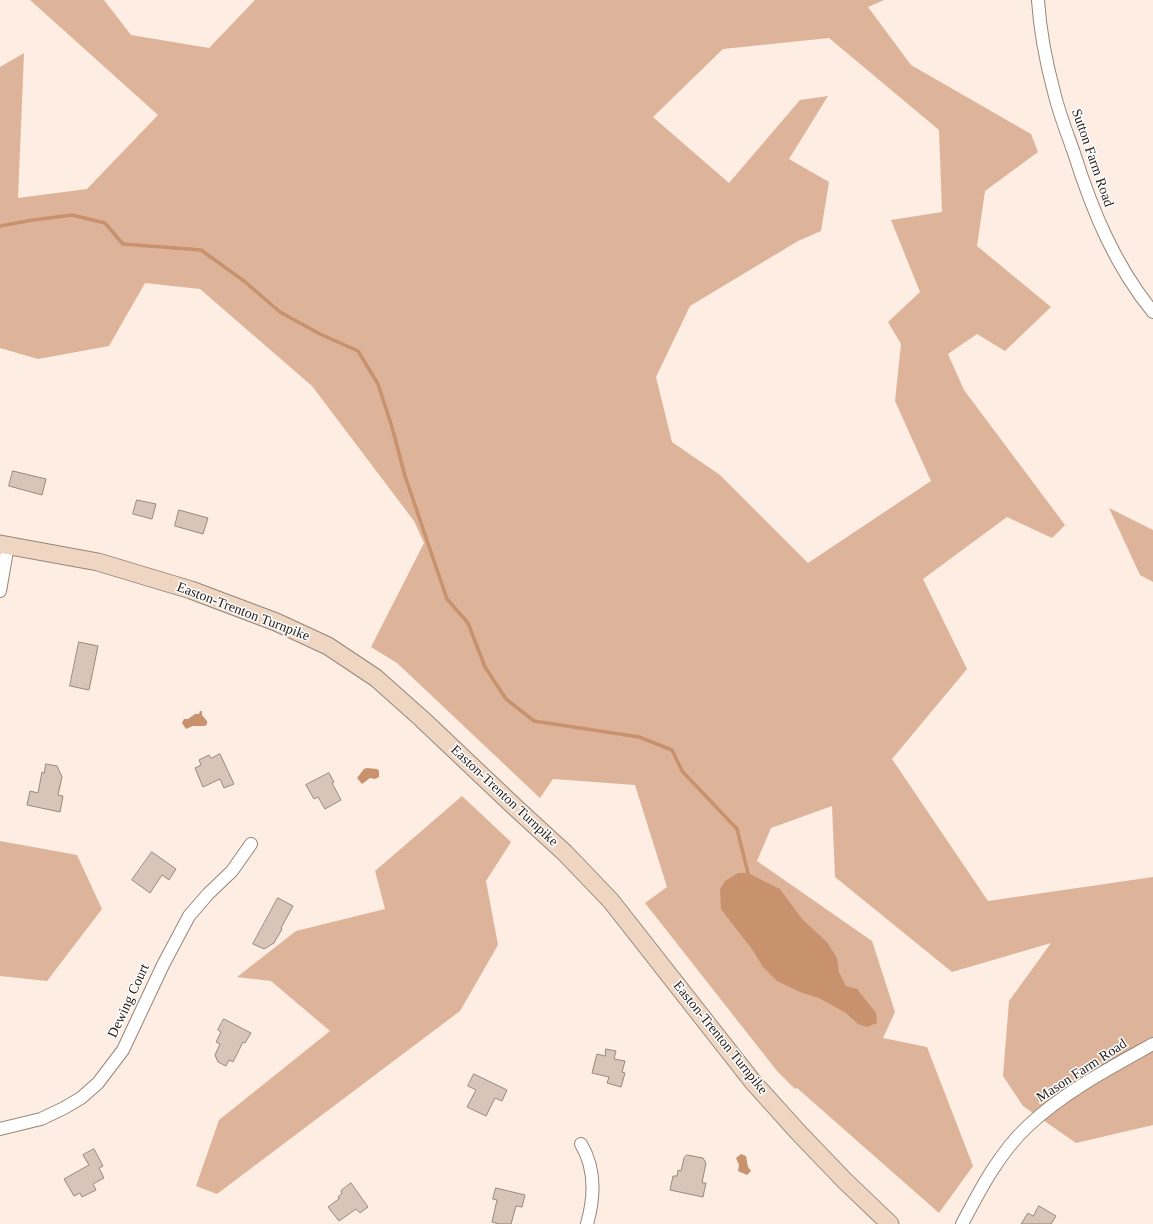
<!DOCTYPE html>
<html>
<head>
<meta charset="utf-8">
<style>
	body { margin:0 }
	canvas { display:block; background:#fdede2 }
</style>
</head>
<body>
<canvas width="1153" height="1224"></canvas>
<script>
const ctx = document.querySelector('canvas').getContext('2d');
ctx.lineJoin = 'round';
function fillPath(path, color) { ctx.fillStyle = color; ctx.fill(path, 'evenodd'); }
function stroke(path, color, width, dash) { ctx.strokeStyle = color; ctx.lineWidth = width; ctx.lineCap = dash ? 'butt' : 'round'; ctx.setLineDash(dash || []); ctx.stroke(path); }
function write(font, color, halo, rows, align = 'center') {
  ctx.font = font + ' Georgia,serif'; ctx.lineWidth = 3; ctx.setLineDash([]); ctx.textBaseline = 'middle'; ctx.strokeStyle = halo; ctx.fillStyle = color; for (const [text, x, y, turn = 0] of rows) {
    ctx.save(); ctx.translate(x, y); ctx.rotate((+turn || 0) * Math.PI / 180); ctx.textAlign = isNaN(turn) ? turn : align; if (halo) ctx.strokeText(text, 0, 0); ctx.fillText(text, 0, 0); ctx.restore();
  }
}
fillPath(new Path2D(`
	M30 0H104L131 35 209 48 255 0H884L868 7 911 65 1031 134 1038 152 985 191 977 246 1051 307 1005 351 977 334 948 354 964 390 1065 525 1052 538 1007 517 923 579 967 669 892 759 988 901 1153 877V1125L1076 1143 1023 1106 1003 1076 1009 1001 1051 943 952 972 835 877 832 806 771 828 757 861 872 941 895 1012 883 1038 927 1047 973 1166 939 1213 797 1088 795 1089 777 1071 645 903 667 887 635 785 553 779 540 798 397 663 371 647 424 543 414 521 312 386 200 289 145 283 109 346 38 359 0 348V67L24 53 18 198 87 189 158 115ZM829 38 939 130 942 212 891 220 920 292 888 322 901 344 895 401 931 481 808 563 720 475 672 442 656 377 690 306 798 241 821 231 829 182 789 159 828 96 800 100 729 183 653 117 723 49Z
	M1109 508 1153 530V582L1140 575Z
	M462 796 511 842 486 881 498 945 460 1011 217 1194 196 1186 219 1120 330 1031 271 981 237 977 296 931 385 909 375 871Z
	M0 841 77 855 102 909 47 981 0 976Z`), '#ddb499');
fillPath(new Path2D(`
	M200 711H202V715L207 721V724L205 726H193L186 729 182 723 184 719H188L195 714H199Z
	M367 768 377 769 379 771V777L375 779 370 778 362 784 357 778 364 769Z
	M738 873H748L780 889 802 919 827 942 837 958 839 972 846 986 857 989 876 1013 877 1023 867 1027 858 1024 846 1013 819 998 800 992 777 981 763 967 754 952 721 909 720 889 725 881Z
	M741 1154 746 1156 748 1167 751 1171 747 1175 738 1171 739 1165 736 1158Z`), '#c8926e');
stroke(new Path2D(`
	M0 226 33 220 72 215 105 223 123 244 201 250 244 281 280 312 320 334 358 351 378 384 392 427 405 476 447 599 468 623 485 667 506 699 534 721 639 737 672 750 682 771 737 829 748 873`), '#c8926e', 3.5);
const building = new Path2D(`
	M13 471 46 479 42 495 9 486Z
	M137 500 156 504 152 519 133 514Z
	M179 510 208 518 203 534 175 526Z
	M79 642 98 646 89 690 70 686Z
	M220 754 234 784 224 788 220 779 203 787 195 768 201 765 199 760 209 755 211 758Z
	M46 764 57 766 62 777 58 795 63 796 60 812 27 805 30 791 38 793 42 772 44 773Z
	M329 773 334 782 332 783 341 800 325 809 318 797 314 799 306 785Z
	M152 852 176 869 169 880 162 875 150 893 132 880Z
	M278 898 293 906 281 928 282 929 274 943 264 949 253 944Z
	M224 1019 251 1033 245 1043 243 1042 233 1062 229 1060 226 1066 218 1062 215 1055 220 1044 216 1042 221 1032 218 1030Z
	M606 1049 616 1051 614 1059 625 1061 622 1072 625 1073 621 1087 607 1083 609 1077 592 1073 597 1054 605 1056Z
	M474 1074 507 1090 502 1101 495 1098 486 1116 467 1107 476 1090 468 1086Z
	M94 1149 103 1166 99 1168 104 1178 93 1184 96 1190 82 1197 80 1193 74 1196 64 1179 89 1165 83 1155Z
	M687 1155 703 1158 706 1163 702 1183H706L703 1197 670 1190 673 1176H677L678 1170 681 1171 684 1158Z
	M351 1183 368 1207 360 1213 356 1209 339 1221 328 1207 340 1198 338 1197 342 1193 341 1191Z
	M496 1188 525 1195 522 1207 516 1206 511 1224H499L492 1222 497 1200 493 1199Z
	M1039 1206 1056 1216 1051 1224H1021L1028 1213 1033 1216Z`);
fillPath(building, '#d8c4b8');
stroke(building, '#9a887d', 1);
const street = new Path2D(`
	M1038 0C1040 31 1046 62 1054 92 1059 113 1067 133 1074 153 1092 210 1115 266 1153 312
	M0 591 8 545
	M0 1129 41 1119 64 1108 81 1098 98 1083 123 1050 163 965 189 916 208 894 232 871 251 844
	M581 1144C596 1169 595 1196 587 1224
	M962 1224C980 1190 999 1153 1028 1126 1064 1092 1110 1068 1153 1044`);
const secondary = new Path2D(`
	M0 544 98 562 191 590 276 622 328 646 376 678 422 719 517 809 565 853 611 901 753 1082 798 1132 845 1181 890 1224`);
stroke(street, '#978579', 14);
stroke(secondary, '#978579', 19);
stroke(street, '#fff', 12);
stroke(secondary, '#efd6c2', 17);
write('14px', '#2a221e', '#fff', [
	["Sutton Farm Road",1092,158,71],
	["Easton-Trenton Turnpike",243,612,21],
	["Easton-Trenton Turnpike",504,796,43],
	["Dewing Court",129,1001,-65],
	["Easton-Trenton Turnpike",720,1038,51],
	["Mason Farm Road",1082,1071,-33]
]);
</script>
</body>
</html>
